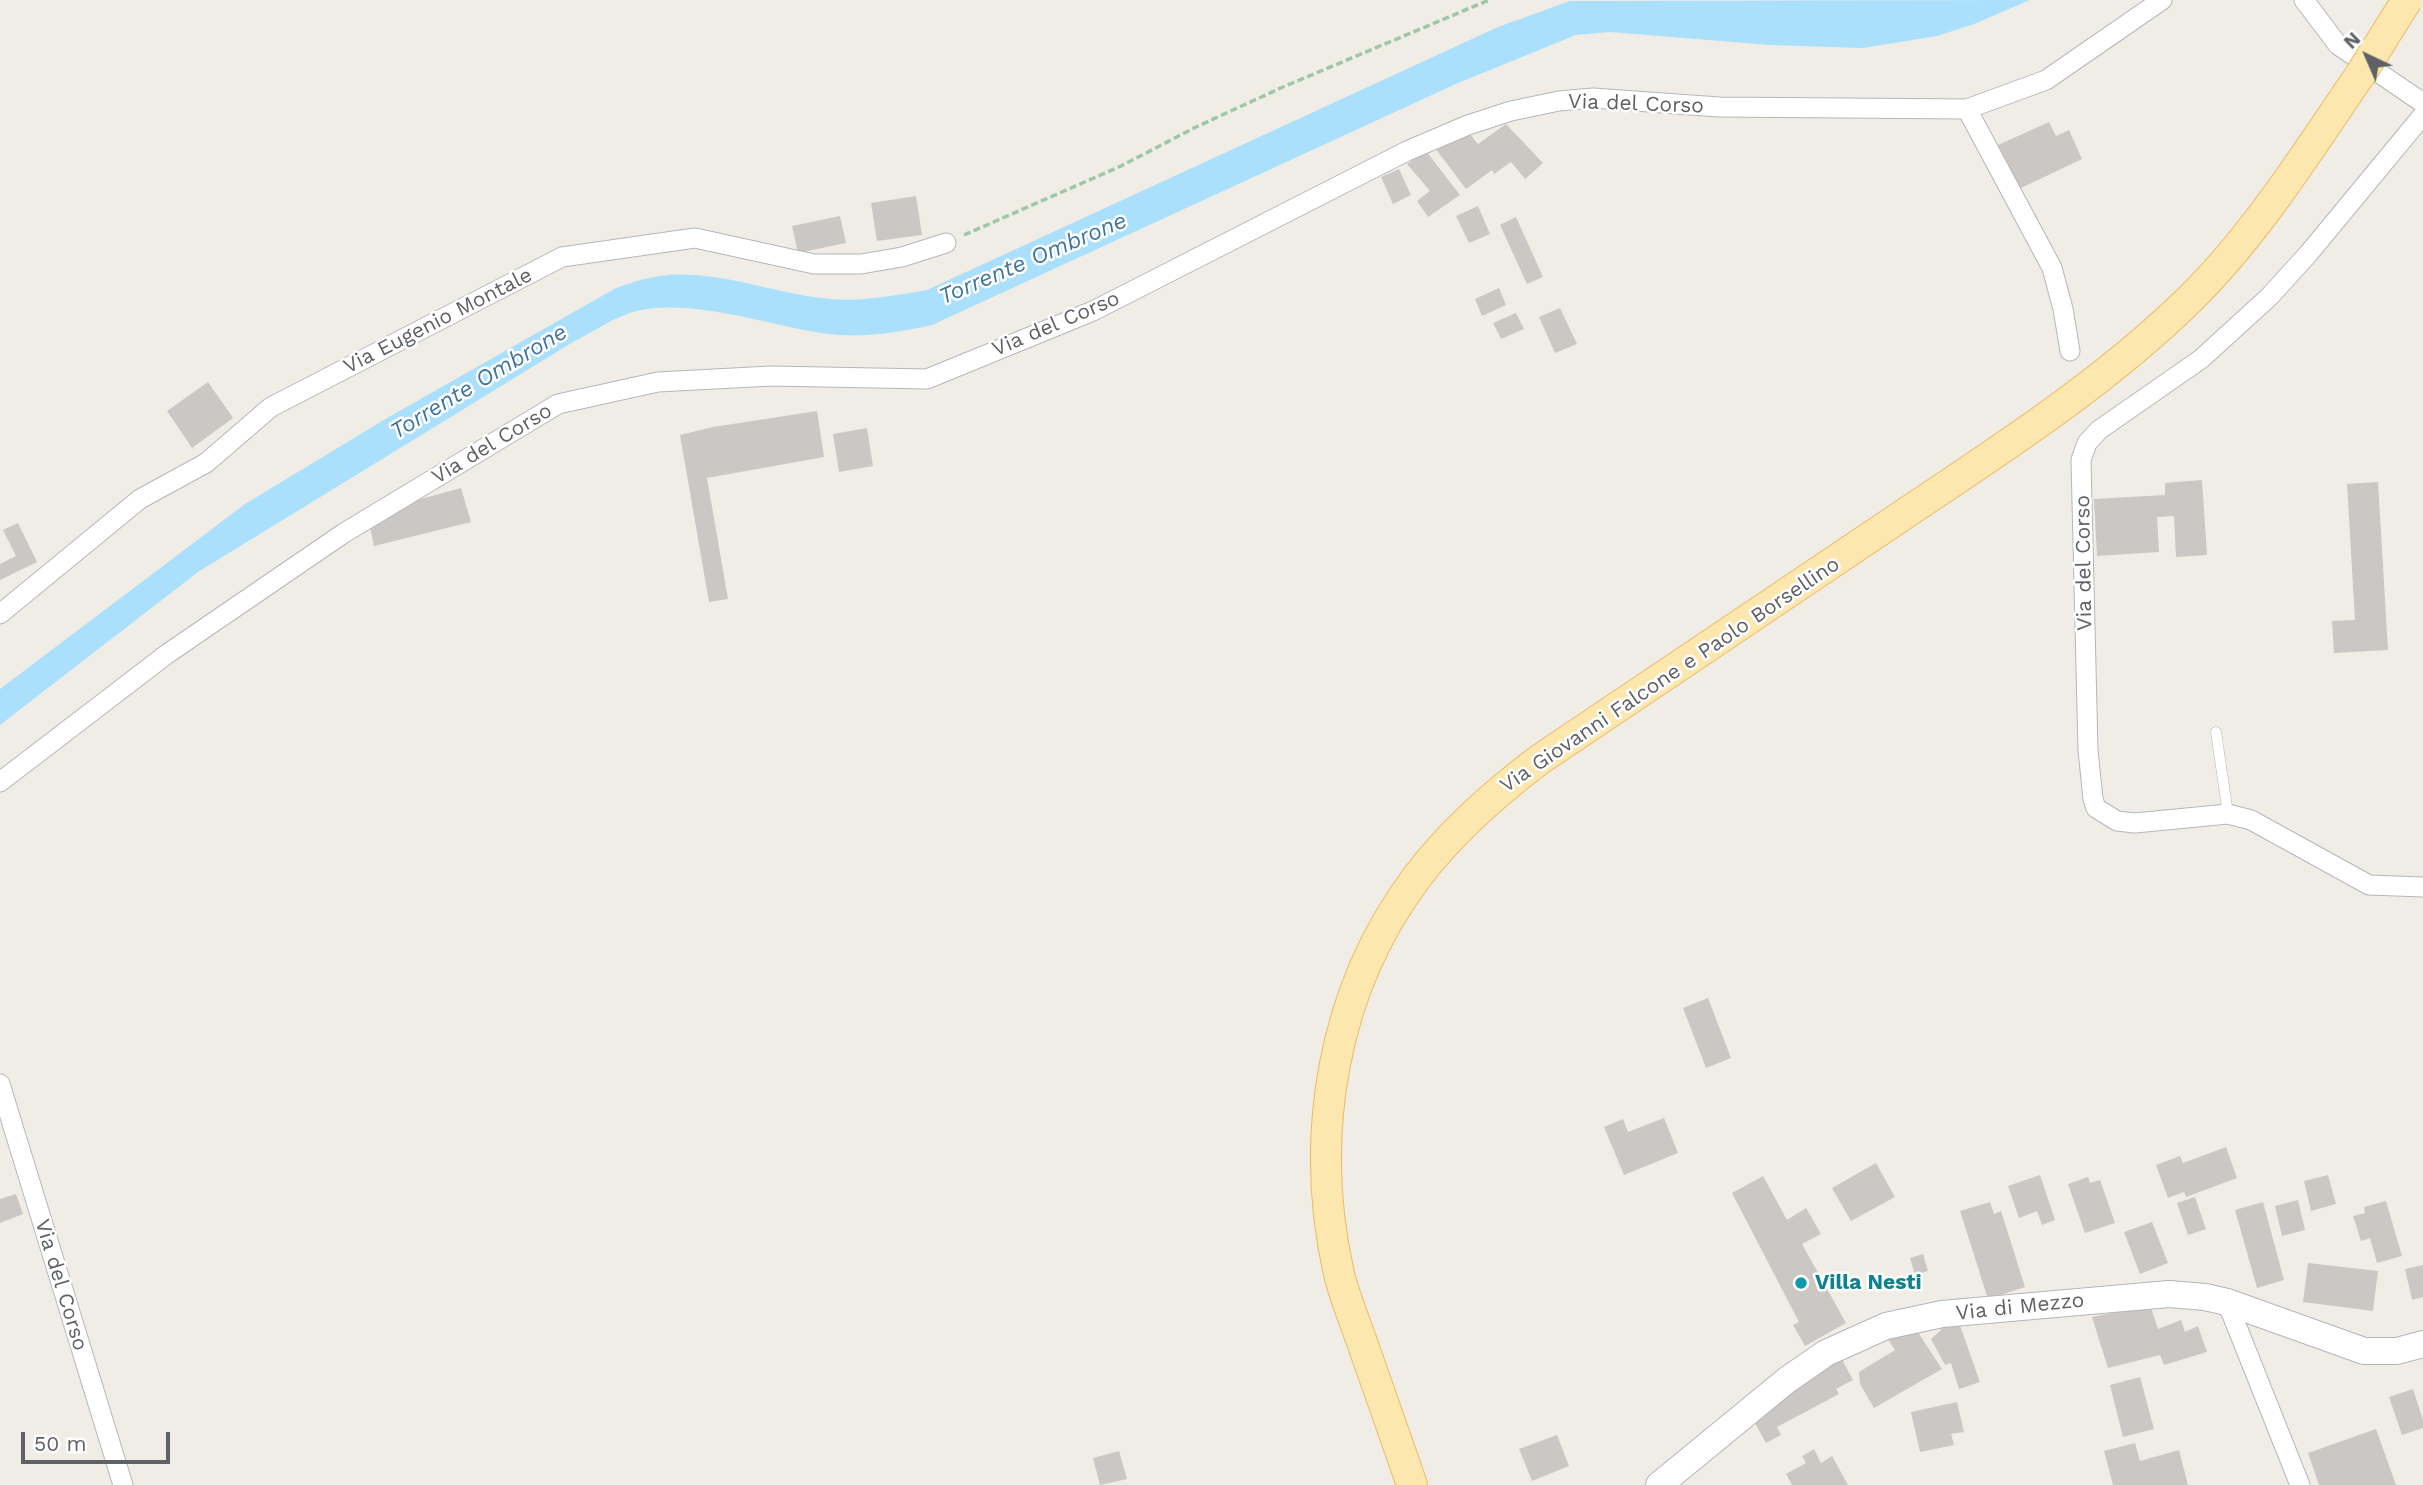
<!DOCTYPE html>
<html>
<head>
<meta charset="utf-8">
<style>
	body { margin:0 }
	#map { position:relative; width:2423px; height:1485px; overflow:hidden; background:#f0ede7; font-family:"Work Sans",sans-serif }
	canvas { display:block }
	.north { position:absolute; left:2332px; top:21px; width:70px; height:70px; -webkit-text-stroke:5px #fff; paint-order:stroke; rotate:316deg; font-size:19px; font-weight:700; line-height:28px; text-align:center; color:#5e6266 }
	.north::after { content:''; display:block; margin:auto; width:24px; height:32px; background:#5e6266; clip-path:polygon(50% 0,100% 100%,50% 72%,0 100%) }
	.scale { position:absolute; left:21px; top:1432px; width:149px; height:32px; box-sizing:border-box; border:4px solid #5e6266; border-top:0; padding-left:9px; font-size:21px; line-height:24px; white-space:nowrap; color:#5e6266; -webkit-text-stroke:5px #fff; paint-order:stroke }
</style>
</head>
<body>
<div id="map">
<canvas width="2423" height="1485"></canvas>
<div class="north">N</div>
<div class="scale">50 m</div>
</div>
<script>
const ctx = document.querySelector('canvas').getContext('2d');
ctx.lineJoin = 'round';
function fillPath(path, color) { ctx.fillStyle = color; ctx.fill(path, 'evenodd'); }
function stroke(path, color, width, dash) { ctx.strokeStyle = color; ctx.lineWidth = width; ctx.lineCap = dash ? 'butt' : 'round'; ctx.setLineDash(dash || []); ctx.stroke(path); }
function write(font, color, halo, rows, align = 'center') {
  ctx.font = font + ' "Work Sans",sans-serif'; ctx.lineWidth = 5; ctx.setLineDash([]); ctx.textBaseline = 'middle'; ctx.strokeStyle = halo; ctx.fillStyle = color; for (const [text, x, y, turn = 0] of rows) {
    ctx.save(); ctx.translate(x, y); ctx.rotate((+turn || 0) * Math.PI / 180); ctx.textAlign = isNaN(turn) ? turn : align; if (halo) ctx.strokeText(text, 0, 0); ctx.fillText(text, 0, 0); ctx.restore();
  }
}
fillPath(new Path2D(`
	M2030 0 1974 24 1937 36 1863 48 1770 45 1610 32 1576 35 1458 83 932 325C896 333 858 339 821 333 766 324 690 298 636 311 614 317 593 332 573 342L198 572 0 725V689L245 504 387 418 616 288C633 282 649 277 668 275 719 271 771 292 821 298 856 303 892 296 927 290L1498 27 1570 1Z`), '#aae0fc');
fillPath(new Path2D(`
	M2049 122 2056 136 2069 130 2082 159 2019 189 1998 145Z
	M1506 124 1543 163 1525 179 1511 162 1494 174 1492 170 1466 189 1435 148 1469 133 1478 144Z
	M1426 151 1460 195 1428 217 1417 201 1430 191 1407 164Z
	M1399 169 1411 195 1393 204 1381 177Z
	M916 196 922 235 877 241 871 203Z
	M1478 206 1490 234 1469 243 1456 216Z
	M840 216 846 243 798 253 792 226Z
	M1516 217 1543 277 1527 284 1500 225Z
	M1499 288 1506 305 1482 316 1475 299Z
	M1560 308 1577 344 1555 353 1539 317Z
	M1516 313 1524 329 1501 339 1493 323Z
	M208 382 233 418 192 448 167 411Z
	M817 411 824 457 707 478 728 599 709 602 680 435 713 427Z
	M867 428 873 466 839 472 833 434Z
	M2202 480 2207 555 2176 557 2174 516 2157 517 2159 552 2097 556 2094 499 2165 495V483Z
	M2378 482 2388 650 2334 653 2332 621 2355 620 2347 484Z
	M461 488 471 522 374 546 369 522 403 504Z
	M18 523 37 562 0 580V564L16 556 3 530Z
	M1708 998 1731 1058 1706 1068 1683 1008Z
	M1664 1118 1678 1153 1624 1175 1604 1127 1623 1119 1628 1132Z
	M2226 1147 2237 1178 2186 1197 2184 1192 2168 1198 2156 1165 2180 1156 2183 1163Z
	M1876 1163 1895 1197 1851 1221 1832 1188Z
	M2040 1175 2055 1220 2042 1225 2037 1211 2019 1218 2008 1186Z
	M2328 1175 2336 1204 2311 1211 2304 1181Z
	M1763 1176 1787 1220 1806 1208 1821 1234 1802 1244 1846 1323 1805 1346 1793 1325 1799 1322 1732 1193Z
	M2088 1177 2090 1183 2100 1180 2115 1223 2085 1233 2068 1184Z
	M16 1194 23 1214 0 1223V1199Z
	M2195 1197 2206 1229 2188 1235 2177 1203Z
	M2298 1200 2305 1230 2282 1236 2275 1206Z
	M2386 1201 2402 1256 2377 1263 2370 1238 2361 1241 2353 1216 2365 1213 2364 1207Z
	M1990 1202 1994 1214 2001 1211 2025 1287 1988 1299 1960 1211Z
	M2263 1202 2284 1280 2257 1288 2235 1210Z
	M2152 1222 2168 1263 2140 1274 2124 1232Z
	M1923 1254 1928 1271 1915 1275 1910 1258Z
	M2308 1263 2378 1271 2373 1311 2303 1302Z
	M2423 1265V1297L2412 1300 2405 1269Z
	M2150 1305 2158 1329 2181 1320 2185 1332 2198 1326 2207 1352 2164 1365 2160 1355 2108 1368 2092 1317Z
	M1957 1317 1980 1382 1959 1389 1951 1363 1945 1365 1931 1339 1941 1330 1936 1324Z
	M1914 1326 1942 1369 1874 1408 1860 1384 1859 1372 1895 1350 1885 1335Z
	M1839 1354 1853 1380 1836 1389 1839 1394 1777 1427 1781 1435 1766 1443 1751 1416Z
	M2140 1377 2154 1429 2123 1437 2110 1385Z
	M2413 1389 2423 1420V1428L2402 1435 2389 1397Z
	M1957 1402 1964 1432 1951 1434 1954 1445 1920 1452 1911 1412Z
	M2376 1429 2396 1485H2319L2308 1453Z
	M1557 1435 1569 1466 1532 1481 1519 1449Z
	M2135 1443 2140 1461 2179 1450 2188 1485H2113L2104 1451Z
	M1814 1449 1821 1463 1832 1456 1848 1485H1792L1786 1474 1806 1463 1802 1456Z
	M1119 1451 1127 1479 1100 1485 1093 1458Z`), '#cbc7c4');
const lane = new Path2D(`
	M2216 732 2228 814`);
const street = new Path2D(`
	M2304 0 2338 45 2423 103
	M1967 109 2052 268 2063 309 2070 351
	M2423 115 2309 253 2269 297 2201 359 2099 430 2087 443 2081 460 2088 750 2093 799 2096 808 2117 821 2135 823 2228 814 2251 820 2369 885 2423 887
	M0 614 140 499 206 463 271 407 562 257 695 238 814 264H861L902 257 946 243
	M0 782 167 654 344 533 558 404 658 382 771 376 927 379 1093 311 1407 151 1468 125 1511 111 1559 101 1593 98 1719 107 1967 109 2046 80 2162 0
	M0 1084 123 1485
	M2227 1302 2300 1485`);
const secondary = new Path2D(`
	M1659 1485 1787 1380 1826 1353 1886 1326 1942 1314 2169 1294 2205 1297 2227 1302 2364 1351H2397L2423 1344`);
const primary = new Path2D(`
	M1412 1485C1396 1438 1379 1391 1363 1345 1355 1322 1345 1298 1339 1274 1308 1137 1332 990 1417 877 1451 832 1494 794 1539 760 1659 679 1779 598 1900 517 2000 450 2103 384 2190 299 2257 233 2307 152 2360 75`);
stroke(lane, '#b4b7ba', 11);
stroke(street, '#b4b7ba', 21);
stroke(secondary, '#b3b6ba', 28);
stroke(primary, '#edb962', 32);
stroke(new Path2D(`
	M964 235 1121 166 1196 127 1283 87 1489 0`), '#9ec7a6', 3.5, [7, 3.5]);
stroke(lane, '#fff', 10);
stroke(street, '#fff', 19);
stroke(secondary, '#fff', 26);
stroke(primary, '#fce8af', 30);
const primaryBridge = new Path2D(`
	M2360 75 2407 0`);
stroke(primaryBridge, '#edb962', 32, []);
stroke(primaryBridge, '#fce8af', 30);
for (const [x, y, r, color] of [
	[1801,1283,7,"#0f9aa8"]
]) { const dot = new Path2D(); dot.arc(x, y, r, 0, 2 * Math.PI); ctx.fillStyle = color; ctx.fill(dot); stroke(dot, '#fff', 2.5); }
write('21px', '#5e6266', '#fff', [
	["Via del Corso",1636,104,2],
	["Via Eugenio Montale",438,321,-27],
	["Via del Corso",1056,324,-23],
	["Via del Corso",492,444,-31],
	["Via del Corso",2084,563,-91],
	["Via Giovanni Falcone e Paolo Borsellino",1670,675,-34],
	["Via del Corso",61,1285,73],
	["Via di Mezzo",2020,1307,-6]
]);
write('bold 21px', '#0d838f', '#fff', [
	["Villa Nesti",1815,1283]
], 'left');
write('italic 23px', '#40769d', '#fff', [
	["Torrente Ombrone",1033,259,-23],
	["Torrente Ombrone",479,382,-31]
]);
</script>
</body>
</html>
